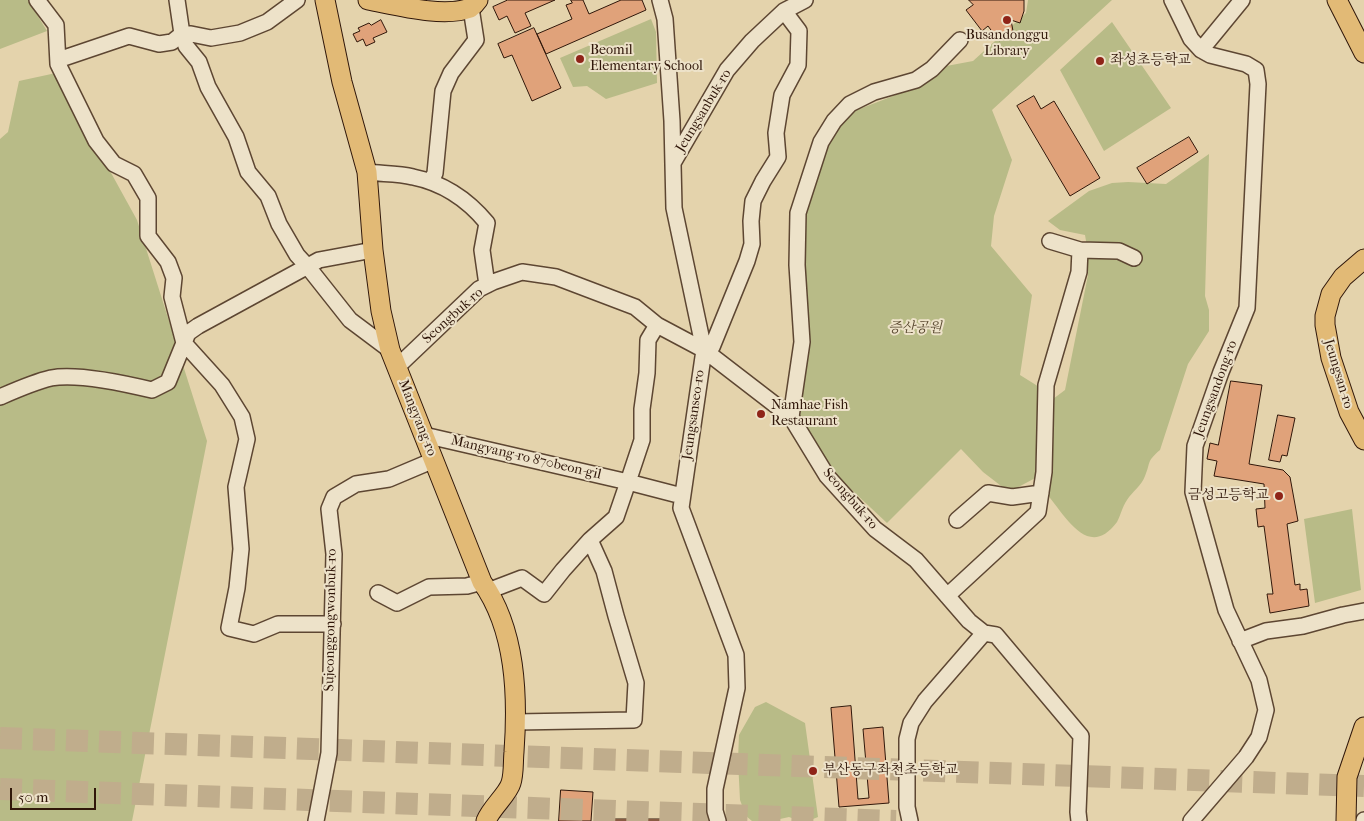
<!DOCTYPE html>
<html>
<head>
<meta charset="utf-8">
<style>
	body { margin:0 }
	#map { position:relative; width:1364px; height:821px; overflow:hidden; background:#e4d3ac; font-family:"IM FELL French Canon",serif }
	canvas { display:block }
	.scale { position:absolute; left:10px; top:788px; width:86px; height:22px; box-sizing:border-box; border:2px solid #30170a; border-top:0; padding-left:6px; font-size:15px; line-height:18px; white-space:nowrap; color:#30170a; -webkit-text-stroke:4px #ede2c9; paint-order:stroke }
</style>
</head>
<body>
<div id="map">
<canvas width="1364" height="821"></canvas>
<div class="scale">50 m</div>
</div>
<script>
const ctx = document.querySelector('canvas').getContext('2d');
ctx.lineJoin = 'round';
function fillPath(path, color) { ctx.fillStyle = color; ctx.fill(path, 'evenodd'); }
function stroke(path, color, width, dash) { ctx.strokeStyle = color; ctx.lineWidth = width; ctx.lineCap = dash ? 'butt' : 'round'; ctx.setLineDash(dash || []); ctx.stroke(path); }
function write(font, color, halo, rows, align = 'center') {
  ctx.font = font + ' "IM FELL French Canon","Noto Serif KR",serif'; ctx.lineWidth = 4; ctx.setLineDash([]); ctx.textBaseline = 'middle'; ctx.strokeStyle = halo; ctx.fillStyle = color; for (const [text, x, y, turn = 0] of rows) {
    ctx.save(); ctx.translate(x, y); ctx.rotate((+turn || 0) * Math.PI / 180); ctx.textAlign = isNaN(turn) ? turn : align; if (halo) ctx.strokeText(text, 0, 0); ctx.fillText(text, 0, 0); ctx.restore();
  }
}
fillPath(new Path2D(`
	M0 0H28L47 31 0 49Z
	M1028 0H1112L992 110 1012 160 994 216 991 246 1032 295 1020 375 1044 390 1039 476 1009 492 983 472 961 449 887 523 839 478 796 413 805 268 806 203 824 150 849 113 927 83 941 67 973 61 1026 13Z
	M651 19 656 32 657 83 606 99 587 86 573 87 560 58Z
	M1112 22 1171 108 1104 151 1060 70Z
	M56 73 137 220 207 441 132 821H0V139L8 132 19 81Z
	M1209 154 1205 296 1209 310V331L1188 364 1160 450C1146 462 1151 462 1145 476 1142 485 1132 492 1127 500 1122 507 1121 515 1117 522 1088 561 1065 515 1046 493L1053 399 1065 390 1088 275V253L1085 235 1060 230 1048 221 1089 191 1112 183 1128 182 1166 184Z
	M1352 509 1361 590 1315 603 1304 519Z
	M766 702 805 723 818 817 808 821H800L789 817 771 821H752L746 816 740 800 738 760 739 735 755 707Z`), '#b8bb87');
const building = new Path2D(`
	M508 0H555L525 13 531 26 515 33 507 16 499 20 493 7Z
	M571 0H583L589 14 621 0H642L646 10 546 54 537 34 572 19 566 5 572 3Z
	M969 0H1024V11L1020 23 1011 20 1013 31 999 41 988 26 982 31 966 10 973 5Z
	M381 20 387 32 373 38 375 42 366 46 363 39 357 42 353 34 360 31 358 28 369 23 371 25Z
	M534 28 561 88 532 101 512 55 504 58 498 44Z
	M1034 96 1041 109 1054 101 1100 178 1070 196 1017 106Z
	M1189 137 1198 152 1147 184 1137 168Z
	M1231 381 1262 385 1249 464 1283 470 1290 477 1298 521 1287 524 1295 585 1300 584V590L1307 589 1309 606 1270 613 1267 594H1273L1264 526 1258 527 1256 509 1265 508 1264 484 1214 476 1217 461 1207 459 1210 443 1218 445Z
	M1278 415 1295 418 1287 456 1282 455 1280 462 1269 460Z
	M851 706 858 799 869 798 863 729 883 727 889 803 839 807 831 708Z
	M561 790 593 792 591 821H559Z
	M605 819H665V821H605Z`);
fillPath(building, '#e0a27a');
stroke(building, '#30170a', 1);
stroke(new Path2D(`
	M0 738 1364 786
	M0 789 896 821`), '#c0ad8c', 22, [22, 11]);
const minor = new Path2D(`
	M37 0 56 25 58 64 96 141 114 164 134 174 148 198V236L168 262 174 278 172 297 184 343 222 385 242 417 247 439 236 487 241 549 237 588 229 628 254 634 278 624H333
	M177 0 182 34 186 46 199 62 208 87 236 137 248 172 268 196 279 224 297 255 308 267 350 320 390 350
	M660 0 665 19 672 121 674 208 704 350 681 508 736 655 737 688 715 789V811L718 821
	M1172 0 1191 39 1201 50 1210 55 1246 64 1256 70 1258 84 1247 308 1221 372 1195 446 1193 492 1226 610 1259 680 1266 710 1259 737 1246 757 1191 821
	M1201 50 1242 0
	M58 60 129 36 159 44 172 42 182 34H191L211 38 240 33 267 22 297 0
	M673 163 727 70 752 41 784 11 805 0
	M367 172C382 174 398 173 413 177 443 183 468 200 487 223L482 250 487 285
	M431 182 435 173 443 91 451 73 476 40 471 8
	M1080 250 1119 251 1134 258
	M704 350 712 347 747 261 752 244 751 221 753 201 763 181 778 157 776 133 782 95 798 65 799 31 784 11
	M397 367 479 289 493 282 522 272 556 277 635 307 657 325 704 350 791 417 827 476 875 529 916 560 969 621 984 633 996 635 1081 736 1078 812 1079 821
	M0 397C16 390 34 382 51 378 77 373 127 384 152 390L168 382 188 333 198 326 319 260 373 250
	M791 417 802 342 797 265 798 213 821 142 834 121 850 104 874 92 916 80 932 69 960 40
	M424 435 628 482 642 440V409L647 373 648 340 657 325
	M957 520 988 493 1012 497 1041 493
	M488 591 522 578 544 594 563 570 590 540
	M378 593 397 603 429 587 467 586 482 582
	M947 596 1038 512 1044 472 1046 385 1079 272 1080 250 1050 241
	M1240 641 1266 631 1303 626 1343 615 1364 611
	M516 722 634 720 636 683 616 616 604 571 590 540 616 517 628 482 682 496
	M316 821 329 753 334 554 329 509 334 497 356 484 389 479 434 460
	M910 821 907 807V739L911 723 925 701 984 633
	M1364 821V820`);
const major = new Path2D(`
	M325 0 342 82 367 172 373 250 381 311 390 350 482 582C516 630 518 696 514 752 513 762 514 774 511 783 508 794 491 808 486 821
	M368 0C395 5 443 18 470 8 473 6 476 3 478 0
	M1337 0 1364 53
	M1364 259 1343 277 1331 294 1325 316V325L1331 358 1349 412 1364 440
	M1346 821 1347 777 1364 727`);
stroke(minor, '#5d4632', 18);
stroke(major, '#30170a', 21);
stroke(minor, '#ede2c9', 15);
stroke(major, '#e2ba76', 19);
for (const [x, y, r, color] of [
	[1007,20,5,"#8f2418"],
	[580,59,5,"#8f2418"],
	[1100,61,5,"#8f2418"],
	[761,414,5,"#8f2418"],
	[1279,496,5,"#8f2418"],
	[813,771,5,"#8f2418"]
]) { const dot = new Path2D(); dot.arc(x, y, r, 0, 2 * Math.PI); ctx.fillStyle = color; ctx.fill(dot); stroke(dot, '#ede2c9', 2); }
write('14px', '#30170a', '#ede2c9', [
	["Busandonggu",1007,36,"center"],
	["Library",1007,52,"center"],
	["Beomil",590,51],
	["Elementary School",590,67],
	["좌성초등학교",1110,61],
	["Namhae Fish",771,406],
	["Restaurant",771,422],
	["금성고등학교",1269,496,"right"],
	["부산동구좌천초등학교",823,771]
], 'left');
write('14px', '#30170a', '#ede2c9', [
	["Jeungsanbuk-ro",704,111,-59],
	["Seongbuk-ro",453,316,-42],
	["Jeungsan-ro",1338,374,73],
	["Jeungsandong-ro",1216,389,-70],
	["Jeungsanseo-ro",694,415,-82],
	["Mangyang-ro",417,418,68],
	["Mangyang-ro 870beon-gil",526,458,13],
	["Seongbuk-ro",850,499,49],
	["Sujeonggongwonbuk-ro",331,620,-89]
]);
write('italic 14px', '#594830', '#ede2c9', [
	["증산공원",915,329]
]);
</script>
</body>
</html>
